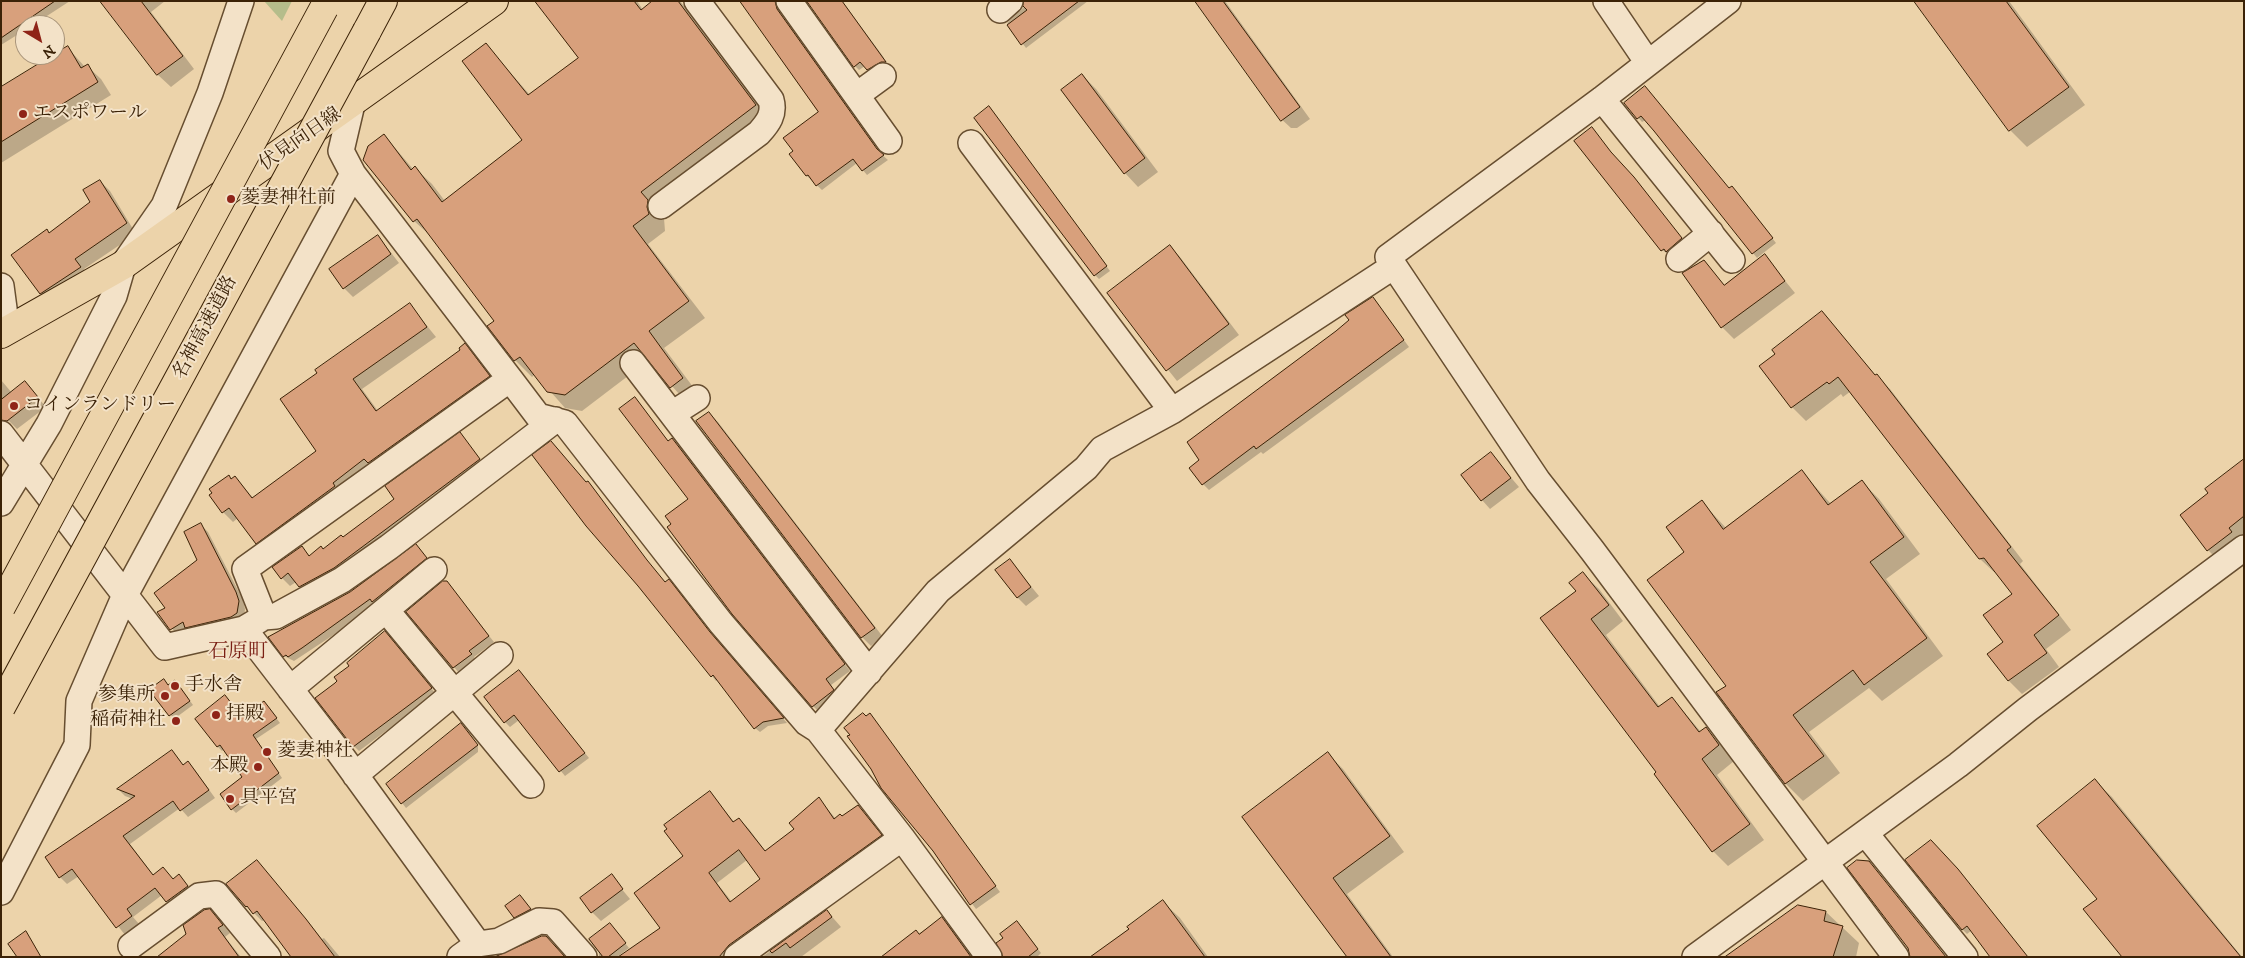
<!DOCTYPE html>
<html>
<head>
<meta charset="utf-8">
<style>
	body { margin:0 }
	#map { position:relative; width:2245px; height:958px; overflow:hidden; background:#ecd3aa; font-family:"IM FELL DW Pica",serif }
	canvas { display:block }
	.frame { position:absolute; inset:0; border:2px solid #3b2207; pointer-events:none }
	.north { position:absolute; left:15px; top:15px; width:50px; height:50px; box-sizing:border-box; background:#f3e2c8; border:1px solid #a9957b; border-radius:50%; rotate:143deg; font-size:14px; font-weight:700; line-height:20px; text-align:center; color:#3b2207 }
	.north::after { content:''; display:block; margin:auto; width:18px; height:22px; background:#8f2418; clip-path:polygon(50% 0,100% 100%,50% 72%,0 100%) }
</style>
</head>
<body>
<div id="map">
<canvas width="2245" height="958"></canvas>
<div class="frame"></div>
<div class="north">N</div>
</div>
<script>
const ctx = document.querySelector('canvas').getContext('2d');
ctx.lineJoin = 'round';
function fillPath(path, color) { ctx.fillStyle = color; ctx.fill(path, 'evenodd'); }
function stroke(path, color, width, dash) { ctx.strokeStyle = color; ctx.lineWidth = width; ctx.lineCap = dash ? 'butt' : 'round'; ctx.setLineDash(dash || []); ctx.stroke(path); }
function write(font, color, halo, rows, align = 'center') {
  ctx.font = font + ' "IM FELL DW Pica","Noto Serif JP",serif'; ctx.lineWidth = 4; ctx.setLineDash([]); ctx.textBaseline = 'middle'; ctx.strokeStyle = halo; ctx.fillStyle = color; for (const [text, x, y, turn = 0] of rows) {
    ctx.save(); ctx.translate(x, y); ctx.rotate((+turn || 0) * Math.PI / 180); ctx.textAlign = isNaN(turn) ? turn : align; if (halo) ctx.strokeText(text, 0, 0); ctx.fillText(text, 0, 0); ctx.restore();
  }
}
fillPath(new Path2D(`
	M264 1H292L282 21Z`), '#b5bd8b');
fillPath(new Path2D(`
	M1 1H70L33 25H25V30L1 45Z
	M107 1H165L151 12 194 69 171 87 158 75 107 8Z
	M544 1H637L643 10 654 1H680L772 122 657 209 664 218 665 231 648 244 705 318 664 348 699 395 687 403 649 360 582 411 565 408 535 374 532 377 515 360 495 322 432 237 414 221 364 160 384 135 413 169 415 168 432 184 445 201 524 140 486 45 530 95 579 58Z
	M740 1H780L779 7 782 15 880 153 888 160 867 175 857 163 822 190 807 176 791 154 820 112Z
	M842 1 882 55 889 66 873 74 865 66 859 70 855 66Z
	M1025 1H1088L1026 48 1007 23 1025 6Z
	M1196 1H1225L1310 119 1297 128H1291L1279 117Z
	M1916 1H2009L2085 105 2027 147 2010 130Z
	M68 48 85 67 87 66 101 79 111 95 1 163V89Z
	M1082 75 1096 89 1158 172 1138 187 1125 173 1063 90Z
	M1626 103 1744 202 1776 243 1757 258 1646 120 1642 122Z
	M993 112 1110 271 1099 279 1095 275Z
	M1615 158 1638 182 1685 243 1671 256 1662 250Z
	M100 181 110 191 136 234 84 269 90 277 51 303 41 293 50 234 92 203Z
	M378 236 399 263 353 297 344 288Z
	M1170 247 1180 257 1239 335 1177 381 1108 294Z
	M1765 256 1795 293 1734 339 1722 327 1684 273 1704 262 1725 286Z
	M1373 298 1409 347 1263 454 1261 452 1209 490 1203 484Z
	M410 305 436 337 362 389 378 411 462 350 464 345 498 386 266 553 238 518 233 522 223 512 232 480 235 477 254 499 317 452 282 400Z
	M1822 313 1876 376 1890 389 2023 561 2020 564 2071 630 2046 649 2059 667 2022 694 2009 681 1989 654 2005 642 2014 594 1996 572H1994L1980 559 1851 391 1843 397 1841 394 1806 421 1792 407 1761 366Z
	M1 380 12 393 25 383 46 407 17 429 9 421 1 427Z
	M635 399 669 442 672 440 679 446 850 671 831 685 839 696 819 712 813 706 690 499Z
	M709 413 718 422 883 637 871 646 862 637Z
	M460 434 487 468 308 595 296 582 290 586 282 578 302 548 310 556 343 539 396 499Z
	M1491 454 1519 487 1490 509 1482 500Z
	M2244 468V536L2220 562 2208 550Z
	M1802 472 1831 504 1862 482 1879 499 1920 554 1886 579 1943 656 1882 701 1869 688 1809 732 1840 773 1803 801 1786 784 1718 693 1727 686 1686 553 1702 502 1726 528Z
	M201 525 208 532 243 600 245 609 244 621 179 637 159 612 167 608 199 560Z
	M421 551 431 563 341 630 294 661 284 656Z
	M1010 561 1039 596 1026 606 1017 597Z
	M651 567 715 639 787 723 768 726 760 732 755 728 718 679 716 681 712 676Z
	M1583 574 1599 589 1623 621 1606 635 1660 707 1672 698 1701 732 1706 728 1734 761 1717 775 1764 840 1728 866 1713 851 1658 772 1578 591Z
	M446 582 494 642 474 657 476 660 459 673 454 667Z
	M390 638 436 694 359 751 354 746Z
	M524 677 589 758 565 776 519 720 510 727 505 722Z
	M169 686H179L193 705 174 719 151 690Z
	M268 707 280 723 256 739 282 778 236 813 232 809 244 777 224 749 222 751 218 747 197 719 243 718Z
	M870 715 1000 892 976 909 872 768 866 718Z
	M465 728 478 745V752L406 808 388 785Z
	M172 752 184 766 188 763 195 770 215 798 188 817 180 808 130 844 154 876 163 869 174 880 179 876 195 894 174 909 162 895 133 917 139 924 125 935 79 876 67 884 60 877 133 799 125 796 118 789Z
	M1328 754 1343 769 1404 852 1347 894 1393 957H1348L1244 817Z
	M2095 781 2112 797 2242 957H2124L2098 899Z
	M710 793 735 823 739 819 749 829 766 852 796 829 819 799 836 819 842 817 858 806 890 845 736 957H670L684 857ZM747 860 762 880 732 902 717 883Z
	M1907 860 2001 925 2028 957H1993L1972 930 1967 934 1963 930Z
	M265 870 322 939 324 938 340 957H293L265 920 262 921 247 906Z
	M611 876 630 899 601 921 592 912Z
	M524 900 533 914 519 921 515 917Z
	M1163 902 1180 918 1208 957H1092Z
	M827 911 841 927 801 957H762Z
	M1826 912 1859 943 1856 957H1727L1755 935Z
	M942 918 955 932 973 957H884Z
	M218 919 230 933 225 937 241 957H159L188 934Z
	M610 924 629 948 617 957H599V953L589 940Z
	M1021 926 1041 953 1037 957H1008Z`), '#0003');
const building = new Path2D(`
	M1 1H55L1 38Z
	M100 1H141L183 56 157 75Z
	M535 1H634L641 10 652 1H678L756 105 641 192 648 200 647 207 649 214 633 226 689 301 649 331 683 378 670 388 634 343 565 395 547 392 520 357 514 361 487 326 494 321 417 219 413 222 363 160 368 146 384 134 411 170 415 166 442 202 522 140 462 61 486 43 528 95 578 58Z
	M740 1H775L777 9 877 149 884 155 862 171 853 159 816 186 808 175 806 176 789 154 793 151 783 138 818 112Z
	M807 1H842L886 62H881L867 70 860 62 854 67Z
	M1024 1H1079L1021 45 1007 25 1027 10 1023 6Z
	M1195 1H1223L1300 107 1281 121Z
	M1914 1H2006L2069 87 2009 131Z
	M68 46 81 68 88 64 98 82 1 142V87Z
	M1082 74 1145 158 1124 174 1061 90Z
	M1645 86 1729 188 1732 186 1740 196 1773 238 1752 254 1654 131 1641 116 1637 119 1624 103Z
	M989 106 1107 266 1094 276 974 118Z
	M1592 127 1611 152 1634 177 1682 238 1666 252 1664 249 1661 251 1574 141Z
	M100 180 127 223 75 259 81 267 40 294 11 255 47 229 49 233 90 202 83 190Z
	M378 235 391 254 343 289 329 269Z
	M1170 245 1229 324 1166 371 1107 293Z
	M1765 254 1785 281 1721 328 1682 273 1704 260 1724 285Z
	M1373 297 1404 340 1256 449 1254 446 1202 485 1189 468 1199 460 1187 442 1336 331 1349 320 1345 315Z
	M410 303 427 327 353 379 376 411 460 350 459 348 465 343 490 376 368 463 364 459 333 483 335 486 256 544 229 508 222 513 209 495 212 493 209 489 229 475 231 479 235 476 252 498 316 451 280 399 317 373 315 370Z
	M1822 311 1875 375 1877 374 2011 547 2007 550 2059 615 2034 635 2047 653 2008 681 1987 654 2003 642 1983 615 2012 594 1984 558 1979 559 1838 377 1829 384 1827 382 1791 408 1759 366 1775 354 1772 350Z
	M25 381 38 397 7 421 1 420V400Z
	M635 397 668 441 672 438 845 664 826 679 834 690 812 707 732 614 667 527 671 524 665 516 688 499 619 409Z
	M709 412 875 628 861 638 696 421Z
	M460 432 480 459 334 568 299 587 288 573 281 579 272 567 302 546 309 556 321 546 323 549 341 535 343 537 394 499 385 486Z
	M551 441 586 482 588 481 647 560 665 582 669 579 710 632 784 718 763 722 754 729 713 675 711 677 638 586 586 526 532 455Z
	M1491 452 1511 478 1481 501 1461 475Z
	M2244 459V516L2229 528 2232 532 2207 551 2180 515 2208 493 2205 489Z
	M1802 470 1828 505 1862 480 1904 537 1870 562 1927 638 1864 685 1853 670 1793 715 1824 756 1785 784 1716 692 1726 686 1647 580 1684 552 1666 527 1702 500 1723 529Z
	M201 523 236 592 239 601 237 613 231 617 185 628 183 622 170 630 157 612 165 608 154 593 197 560 184 532Z
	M416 544 427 558 372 602 370 599 302 648 288 657 286 655 283 657 268 637 350 592Z
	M1010 559 1031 587 1017 598 995 570Z
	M1583 572 1609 605 1591 619 1658 707 1672 697 1699 732 1706 727 1719 745 1702 759 1750 824 1712 852 1654 774 1656 772 1540 618 1576 591 1569 583Z
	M443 581H447L489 636 469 651 472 654 453 668 406 612Z
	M385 631 432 688 353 747 315 698 335 683 337 681 334 677 349 666 347 663Z
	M519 670 585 753 559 772 514 715 504 723 484 697Z
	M164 679 168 685 175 680 190 701 169 716 149 690Z
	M225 695 242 717 264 701 277 718 253 735 279 773 231 810 220 794 242 777 220 745 217 747 195 719Z
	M863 713 866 716 870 713 996 886 970 905 933 851 881 788 871 769 847 736 850 735 844 728Z
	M461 723 478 745 401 804 386 784Z
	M172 750 183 765 188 761 209 790 180 811 173 801 123 836 153 875 163 867 173 879 179 874 188 886 166 902 155 888 127 909 132 916 116 928 72 869 59 878 45 857 135 796 117 789Z
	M1328 752 1390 836 1333 878 1391 957H1347L1242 817Z
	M2095 779 2193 899 2241 957H2122L2083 909 2097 899 2037 826Z
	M710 791 733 822 739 818 765 851 794 829 789 823 819 797 834 819 840 814 842 816 858 805 882 835 729 945 719 957H618L660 928 634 893 683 856 664 831 667 829 664 825ZM739 850 760 879 730 902 709 873Z
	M1931 840 1958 869 2028 957H1990L1967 926 1962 930 1905 860Z
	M257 860 306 919 335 957H291L257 911 253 914 247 906 246 907 226 884Z
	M1857 860 1869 861 1946 957H1910L1908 948 1847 868Z
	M612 874 623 889 591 913 580 898Z
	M520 895 531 909 514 918 505 906Z
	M1163 900 1205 957H1090L1129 929 1127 927Z
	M1798 905 1826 911 1824 921 1843 926 1833 957H1725Z
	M210 909 223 925 218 928 239 957H157L186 934 183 925 204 910Z
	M827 910 832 917 790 948 786 943 772 953 770 951Z
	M942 917 971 957H881L916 930 919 934Z
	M1017 921 1038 949 1028 957H1003L996 943 1003 938 1000 934Z
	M610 923 626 943 608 957H603L589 939Z
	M26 931 41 957H17L8 944Z
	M542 936H546L565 957H495Z`);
fillPath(building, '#d8a07c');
stroke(building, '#3b2207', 1);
const minor = new Path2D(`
	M789 1 889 141
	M1606 1 1648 63
	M1728 1 1602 99 1388 257 1538 481 1592 550 1896 957
	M1000 10 1010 1
	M857 95 883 76
	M1602 99 1732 260
	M971 143 1172 411
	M661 206 759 133C768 123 775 114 771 100L697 1
	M1679 259 1711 233
	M1 286 7 331
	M633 363 869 672
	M510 379 538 416 565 423 721 623 807 723 818 730 902 838 989 957
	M672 414 697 398
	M1 434 165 647 244 629 264 617 245 569 510 379 353 174 341 151 352 104
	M1 503 49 424 114 296 123 265 164 206 210 93 241 1
	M386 610 531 785
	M264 617 276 616 342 580 389 547 555 420
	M244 629 338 751 478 944
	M290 689 434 570
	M818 730 938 591 1086 468 1102 449 1172 411 1394 266
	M355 775 500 655
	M1866 834 1965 957
	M1 892 77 745 79 701 125 595 353 174
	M131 946 199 896 216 894 268 957
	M460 957 478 944 499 941 539 921 553 922 584 957
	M737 957 902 838
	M1695 957 1958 765 2028 709 2244 548`);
const major = new Path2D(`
	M1 334 123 265 494 1`);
const highway = new Path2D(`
	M367 31 383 1`);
stroke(minor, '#674e30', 28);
stroke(major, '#3b2207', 30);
stroke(highway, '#3b2207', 30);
stroke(minor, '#f3e2c8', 25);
stroke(major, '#ecd3aa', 28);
stroke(highway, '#ecd3aa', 28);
const highwayBridge = new Path2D(`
	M1 607 324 8
	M1 707 367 31`);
stroke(highwayBridge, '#3b2207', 30, []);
stroke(highwayBridge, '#ecd3aa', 28);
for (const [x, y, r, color] of [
	[23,114,5,"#8f2418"],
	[231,199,5,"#8f2418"],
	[14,406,5,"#8f2418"],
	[175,686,5,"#8f2418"],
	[165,696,5,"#8f2418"],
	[216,715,5,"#8f2418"],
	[176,721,5,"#8f2418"],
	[267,752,5,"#8f2418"],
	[258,767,5,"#8f2418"],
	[230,799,5,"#8f2418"]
]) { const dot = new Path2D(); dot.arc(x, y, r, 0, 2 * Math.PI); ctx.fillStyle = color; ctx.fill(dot); stroke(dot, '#f3e2c8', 2); }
write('19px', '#3b2207', '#f3e2c8', [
	["エスポワール",33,114],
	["菱妻神社前",241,199],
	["コインランドリー",24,406],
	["手水舎",185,686],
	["参集所",155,696,"right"],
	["拝殿",226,715],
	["稲荷神社",166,721,"right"],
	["菱妻神社",277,752],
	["本殿",248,767,"right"],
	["具平宮",240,799]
], 'left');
write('19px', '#3b2207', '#f3e2c8', [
	["伏見向日線",301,140,-35],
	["名神高速道路",206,328,-62]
]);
write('20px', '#7a1f14', '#f3e2c8', [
	["石原町",238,653]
]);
</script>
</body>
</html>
